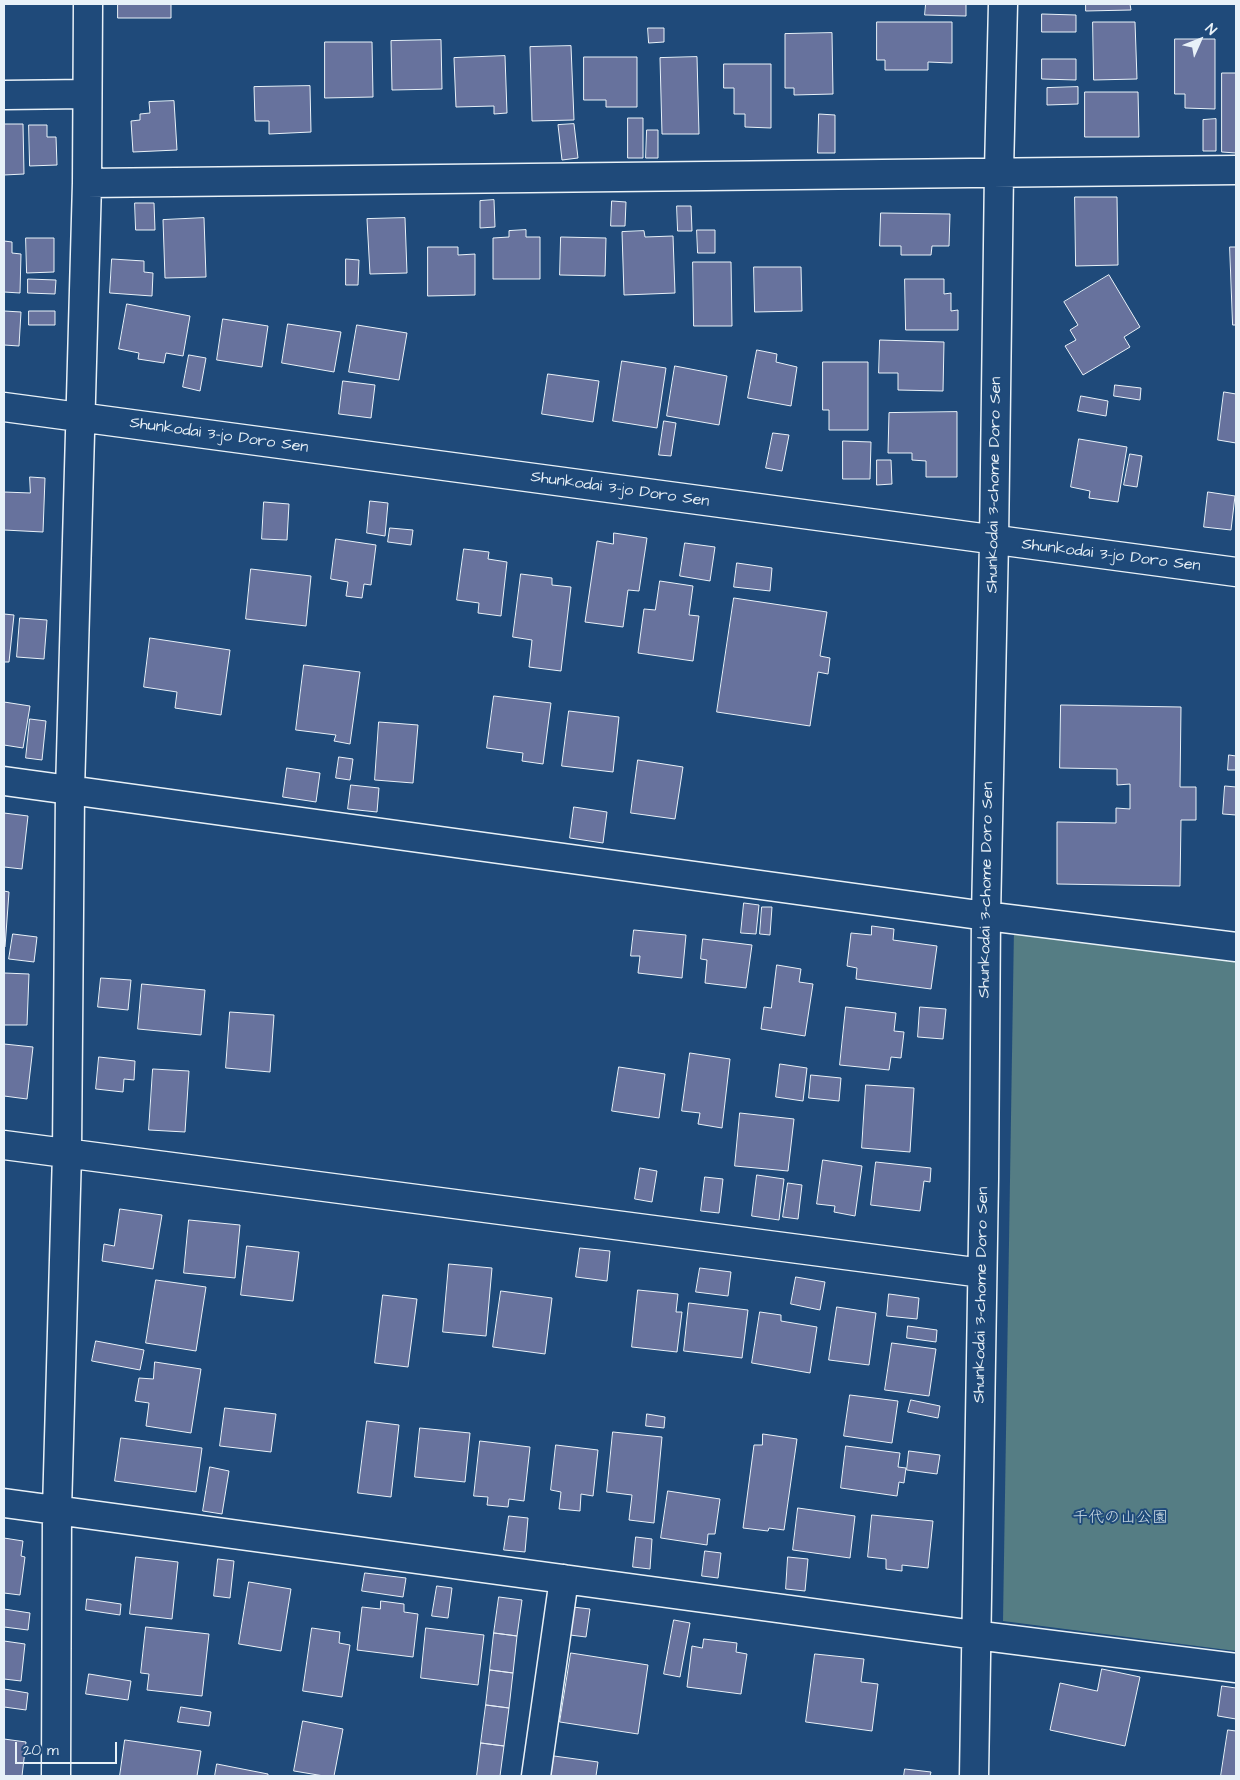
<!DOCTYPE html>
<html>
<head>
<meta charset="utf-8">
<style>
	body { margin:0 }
	#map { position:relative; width:1240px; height:1780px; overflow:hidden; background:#1f4a7a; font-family:"Architects Daughter",sans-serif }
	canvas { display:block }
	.frame { position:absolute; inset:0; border:5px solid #e8f1f8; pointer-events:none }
	.north { position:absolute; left:1175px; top:15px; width:50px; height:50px; -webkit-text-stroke:4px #1f4a7a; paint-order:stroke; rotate:46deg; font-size:14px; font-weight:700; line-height:20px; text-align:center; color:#e8f1f8 }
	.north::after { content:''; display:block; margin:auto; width:18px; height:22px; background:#e8f1f8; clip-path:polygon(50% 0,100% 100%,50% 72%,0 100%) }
	.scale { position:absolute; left:15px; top:1742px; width:102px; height:22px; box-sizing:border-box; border:2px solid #e8f1f8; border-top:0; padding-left:6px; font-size:15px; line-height:18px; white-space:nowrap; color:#e8f1f8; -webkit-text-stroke:4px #1f4a7a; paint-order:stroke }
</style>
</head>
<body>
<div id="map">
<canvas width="1240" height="1780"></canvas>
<div class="frame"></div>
<div class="north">N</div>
<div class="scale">20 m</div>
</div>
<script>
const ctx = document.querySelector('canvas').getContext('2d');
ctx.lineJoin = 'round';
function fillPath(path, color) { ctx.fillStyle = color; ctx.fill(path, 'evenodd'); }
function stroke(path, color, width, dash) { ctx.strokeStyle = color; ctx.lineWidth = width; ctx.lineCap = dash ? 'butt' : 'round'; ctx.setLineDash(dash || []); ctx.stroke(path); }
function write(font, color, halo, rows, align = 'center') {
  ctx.font = font + ' "Architects Daughter","Klee One",sans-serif'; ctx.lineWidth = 4; ctx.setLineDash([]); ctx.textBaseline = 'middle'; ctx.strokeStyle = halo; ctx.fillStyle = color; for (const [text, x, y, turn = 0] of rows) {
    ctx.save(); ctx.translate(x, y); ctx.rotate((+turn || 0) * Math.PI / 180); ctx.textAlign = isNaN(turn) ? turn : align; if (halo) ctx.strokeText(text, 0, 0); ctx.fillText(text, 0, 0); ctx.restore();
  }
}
fillPath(new Path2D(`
	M1014 928 1236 959V1651L1003 1621Z`), '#557d84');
const building = new Path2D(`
	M118 4H171V18H118Z
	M926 4H966V16L925 15Z
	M1086 4H1130L1131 10 1086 11Z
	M1042 14 1076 15V32H1042Z
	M877 22H952V63L928 62V70H885V60H877Z
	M1093 22H1135L1137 79 1094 80Z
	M648 28H664V42L649 43Z
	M832 33 833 94 794 95V88H785V34Z
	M1175 39H1215V109L1185 108V94H1175Z
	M441 40 442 89 392 90 391 41Z
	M325 42H372L373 97 325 98Z
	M571 46 574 120 532 121 530 47Z
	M505 56 507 113 494 114V106L456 107 454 58Z
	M584 57H637V107H606V100H584Z
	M697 57 699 134H662L660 58Z
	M1042 59H1076V80L1042 79Z
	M724 64H771V128L745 127V114H734V88H724Z
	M1222 73H1236V153L1222 152Z
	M310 86 311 132 269 134V121H255L254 87Z
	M1078 87V104L1047 105V88Z
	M1085 92H1138L1139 137H1085Z
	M174 101 177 150 133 152 131 121 140 120V114L150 113 149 102Z
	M819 114 835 115V153H818Z
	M628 118H643V158H628Z
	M1216 119V151H1203V120Z
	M4 124H23L24 174 4 175Z
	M574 124 578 158 562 160 558 125Z
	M29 125H47V137H56L57 165 30 166Z
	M647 130H658V158H646Z
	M1075 197H1117L1118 265 1076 266Z
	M494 200 495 227 480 228V201Z
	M612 201 626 202 625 226H611Z
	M135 203H154L155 230H136Z
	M677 206H691L692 231H678Z
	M881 213 950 214 949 246H932L931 255H901V246H880Z
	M204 218 206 277 165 278 163 220Z
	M405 218 407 273 370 274 367 219Z
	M526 230V237H540V279H493V238L509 237V231Z
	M697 230H715V253H698Z
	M644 231 645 237 673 236 675 293 624 295 622 232Z
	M561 237 606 238 605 276 560 275Z
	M26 238H54V272L27 273Z
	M4 241 12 242V253L21 254 20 293 4 292Z
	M428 247H458V255L475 254V295L428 296Z
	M1230 247H1236V325H1233Z
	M112 259 144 261V272L153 273 152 296 110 293Z
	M346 259 359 260 358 285H346Z
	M693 262H731L732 326H694Z
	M754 267H801L802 311 755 312Z
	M1109 275 1140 327 1124 337 1130 347 1083 375 1065 346 1076 340 1070 330 1078 325 1064 302Z
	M28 279 56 280 55 294 28 293Z
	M905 279H944V294L951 293V311L958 310V330H906Z
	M127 304 190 316 183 356 166 353 164 363 138 359 139 353 119 349Z
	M4 311 21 312 19 346 4 345Z
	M29 311H55V325H29Z
	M223 319 268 326 262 367 217 360Z
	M288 324 341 332 334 372 282 363Z
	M357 325 407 333 399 380 349 372Z
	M880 340 944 342 943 391 898 390V373H879Z
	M757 350 777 354 776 362 797 367 791 406 748 398Z
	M189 355 206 358 200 391 183 387Z
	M622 361 666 368 657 428 613 421Z
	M823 362H868V430H829V410H823Z
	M675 366 727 376 719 425 667 416Z
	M548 374 599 381 593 422 542 414Z
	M343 381 375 385 371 418 339 414Z
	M1115 385 1141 388 1140 400 1114 396Z
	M1224 392 1236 394V392V443L1218 440Z
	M1081 396 1108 401 1106 416 1078 411Z
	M957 412V477H926V461L912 460V453H888L889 413Z
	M664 421 676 423 671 456 659 455Z
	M773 433 789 435 782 471 766 468Z
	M1079 439 1127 447 1118 502 1089 498 1090 491 1071 487Z
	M843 441 871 442 870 479H843Z
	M1130 454 1142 456 1137 487 1124 485Z
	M877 460H891L892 484 877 485Z
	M30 477 45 478 43 532 4 530V492L30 493Z
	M1208 492 1235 496 1231 530 1204 527Z
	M370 501 388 503 385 536 367 533Z
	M264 502 289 504 287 540 262 539Z
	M390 528 413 530 411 545 388 542Z
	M614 533 647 538 639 591 628 590 623 627 585 622 597 541 613 544Z
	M336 539 376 545 371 585 364 584 362 598 346 596 348 582 331 579Z
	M685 543 715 547 710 581 680 576Z
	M464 549 489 552 488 559 507 562 501 616 478 613 479 603 457 600Z
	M737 563 772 568 770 591 734 587Z
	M251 569 311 576 306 626 246 619Z
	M521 574 552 578V585L571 587 561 671 529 667 532 640 513 637Z
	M660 581 693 586 689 615 699 616 693 661 638 653 644 609 655 610Z
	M734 598 827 612 820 656 830 658 828 674 818 672 810 726 717 712Z
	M4 614 14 615 9 662H4Z
	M20 618 47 620 44 659 17 657Z
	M150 638 230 650 221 715 175 708 177 692 144 687Z
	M304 665 360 672 350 744 334 741 336 735 296 730Z
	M494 696 551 703 543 764 522 761 523 753 487 748Z
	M4 702 30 706 23 748 4 745Z
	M1061 705 1181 707 1180 787H1196V820H1181L1180 886 1057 884V822L1116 823V808L1130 809V784L1117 785V769L1060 768Z
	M569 711 619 717 613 772 562 766Z
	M30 719 46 721 42 760 26 758Z
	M379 722 418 725 413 783 375 780Z
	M1229 755 1236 756V770H1228Z
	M339 757 353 759 350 780 336 778Z
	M638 760 683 767 675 819 631 813Z
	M287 768 320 773 316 802 283 797Z
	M351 785 379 788 377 812 348 809Z
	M1225 786 1236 787V815L1223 814Z
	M574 807 607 812 603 843 570 838Z
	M4 813 28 816 22 869 4 867Z
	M4 891 9 892 5 947H4Z
	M744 903 759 905 756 934 741 933Z
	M762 907H772L770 935 760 934Z
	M872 926 894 929 893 940 937 946 931 989 856 979 857 968 847 966 851 933 871 935Z
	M634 930 686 935 682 978 638 973 640 956H631Z
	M13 934 37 937 34 962 9 959Z
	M703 939 752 945 746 988 705 983 707 960 701 959Z
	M777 965 801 969 799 982 813 984 805 1036 761 1029 764 1007 771 1008Z
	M4 973 29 974 27 1025H4Z
	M101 978 131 980 128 1010 98 1007Z
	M142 984 205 990 201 1035 138 1029Z
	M846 1007 896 1013 894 1031 904 1032 901 1058 891 1057 889 1070 840 1065Z
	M920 1007 946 1009 943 1039 918 1037Z
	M230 1012 274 1015 270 1072 226 1068Z
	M4 1044 33 1047 27 1099 4 1096Z
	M690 1053 730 1059 722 1128 698 1124 700 1113 682 1111Z
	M99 1057 135 1061 134 1080 124 1079 123 1092 96 1089Z
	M780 1064 807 1068 803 1101 776 1097Z
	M619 1067 665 1074 659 1118 612 1111Z
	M153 1069 189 1071 185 1132 149 1130Z
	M811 1075 841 1078 839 1101 809 1098Z
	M866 1085 914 1088 910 1152 862 1148Z
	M740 1113 794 1119 788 1171 735 1166Z
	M823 1160 862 1166 855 1216 834 1212 835 1206 817 1204Z
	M876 1162 931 1168 930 1182 924 1181 920 1211 871 1205Z
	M640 1168 657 1171 652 1202 635 1199Z
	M757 1175 784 1179 779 1220 752 1216Z
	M705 1177 723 1179 719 1213 701 1211Z
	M788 1183 802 1185 798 1219 783 1217Z
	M120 1209 162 1215 153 1269 102 1261 104 1244 114 1246Z
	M189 1220 240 1225 235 1278 184 1273Z
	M247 1246 299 1252 293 1301 241 1295Z
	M580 1248 610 1251 607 1281 576 1277Z
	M449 1264 492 1268 486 1336 443 1332Z
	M700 1268 731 1272 728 1296 696 1292Z
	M796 1277 825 1282 820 1310 791 1304Z
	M156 1280 206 1287 196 1351 146 1343Z
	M638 1290 678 1294 676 1312H682L677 1352 632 1347Z
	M501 1291 552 1298 545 1354 493 1347Z
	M889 1294 919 1298 917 1319 887 1316Z
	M383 1295 417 1299 408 1367 375 1363Z
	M689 1303 748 1310 742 1358 684 1351Z
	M837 1307 876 1313 869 1365 829 1360Z
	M760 1312 781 1315V1321L817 1327 810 1373 752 1363Z
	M908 1326 937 1330 936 1342 907 1338Z
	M96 1341 144 1350 140 1370 92 1361Z
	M892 1343 936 1349 929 1396 885 1390Z
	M155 1362 201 1369 191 1433 146 1426 149 1403 135 1401 139 1378 153 1379Z
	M850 1395 898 1401 892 1443 844 1436Z
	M911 1400 940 1406 938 1418 908 1412Z
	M225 1408 276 1414 271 1452 220 1446Z
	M647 1414 665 1417 664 1428 646 1426Z
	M367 1421 399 1425 391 1497 358 1493Z
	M420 1428 470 1433 465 1482 415 1477Z
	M613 1432 662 1437 654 1523 629 1520 632 1495 607 1492Z
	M763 1434 797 1439 784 1530 769 1528 768 1531 743 1528 754 1445H762Z
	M121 1438 202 1448 196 1492 115 1481Z
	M480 1441 530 1447 524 1501 509 1499 508 1507 487 1505 488 1497 474 1496Z
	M556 1445 598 1450 593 1496 581 1494 580 1511 559 1509 561 1492 551 1490Z
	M846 1446 900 1453 898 1467 906 1468 904 1483 899 1482 897 1496 841 1488Z
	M909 1451 940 1455 937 1474 907 1470Z
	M210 1467 229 1471 222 1514 203 1511Z
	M668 1491 720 1499 715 1534H708L707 1545 661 1538Z
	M798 1508 855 1516 850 1558 793 1550Z
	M872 1515 933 1521 928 1568 902 1565V1571L886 1569V1559L868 1557Z
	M509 1516 528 1518 525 1552 504 1550Z
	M636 1537 652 1539 650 1569 633 1567Z
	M4 1538 23 1541 21 1556 25 1557 20 1595 4 1593Z
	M705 1551 721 1553 718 1578 702 1576Z
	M136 1557 178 1562 172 1619 130 1614Z
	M788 1557 808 1559 805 1591 786 1589Z
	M218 1559 234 1561 230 1598 214 1596Z
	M365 1573 406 1578 403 1597 362 1591Z
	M249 1582 291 1589 281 1651 239 1644Z
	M437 1586 452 1588 448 1618 432 1616Z
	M499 1597 522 1600 517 1636 494 1633Z
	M87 1599 121 1604 120 1615 86 1610Z
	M381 1601 404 1604V1612L418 1614 413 1657 357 1650 362 1607 380 1609Z
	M573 1607 590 1609 586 1637 570 1635Z
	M4 1609 30 1613 28 1630 4 1627Z
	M674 1620 690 1623 680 1677 664 1674Z
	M146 1627 209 1634 202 1696 147 1690 149 1674 141 1673Z
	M312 1628 340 1632 339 1643 350 1645 342 1697 303 1691Z
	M426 1628 484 1635 478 1685 421 1678Z
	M494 1633 517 1636 513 1673 490 1670Z
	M704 1639 737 1643 736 1652 747 1654 741 1694 687 1687 692 1646 702 1648Z
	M4 1641 25 1644 21 1681 4 1679Z
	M571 1653 648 1665 638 1734 560 1722Z
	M815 1654 864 1659 861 1682 878 1684 872 1731 806 1722Z
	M1102 1669 1140 1677 1125 1746 1050 1730 1060 1683 1097 1691Z
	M490 1670 513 1673 509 1708 486 1705Z
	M89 1674 131 1681 128 1700 86 1694Z
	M1222 1686 1236 1688V1719L1218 1716Z
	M4 1689 28 1693 26 1710 4 1707Z
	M486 1705 509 1708 504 1746 481 1743Z
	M181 1707 211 1712 209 1726 178 1722Z
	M303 1721 343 1729 334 1776H324L294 1771Z
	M1228 1730 1236 1731V1776H1221Z
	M4 1739 26 1742 22 1776H4Z
	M125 1740 201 1751 197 1776H120Z
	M481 1743 504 1746 500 1776H477Z
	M554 1756 598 1762 596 1776H551Z
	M217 1764 268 1774V1776H215Z
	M905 1769 931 1772 930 1776H904Z`);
fillPath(building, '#67729d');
stroke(building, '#e8f1f8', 1);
const minor = new Path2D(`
	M4 95 86 94
	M87 183 1236 170
	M4 407 1236 572
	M4 781 986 916 1236 947
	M4 1145 982 1273
	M4 1503 975 1635 1236 1668
	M56 1776 57 1510 67 1153 70 791 87 183 88 4
	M536 1776 564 1579
	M974 1776 984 1179 986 916 994 541 999 171 1003 4`);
stroke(minor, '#e8f1f8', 31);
stroke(minor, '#1f4a7a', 28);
write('16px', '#e8f1f8', '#1f4a7a', [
	["Shunkodai 3-jo Doro Sen",219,436,8],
	["Shunkodai 3-chome Doro Sen",995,485,-89],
	["Shunkodai 3-jo Doro Sen",620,490,8],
	["Shunkodai 3-jo Doro Sen",1111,556,7],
	["Shunkodai 3-chome Doro Sen",987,890,-89],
	["Shunkodai 3-chome Doro Sen",982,1295,-89]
]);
write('16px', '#d2e0e7', '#1f4a7a', [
	["千代の山公園",1120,1519]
]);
</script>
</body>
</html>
